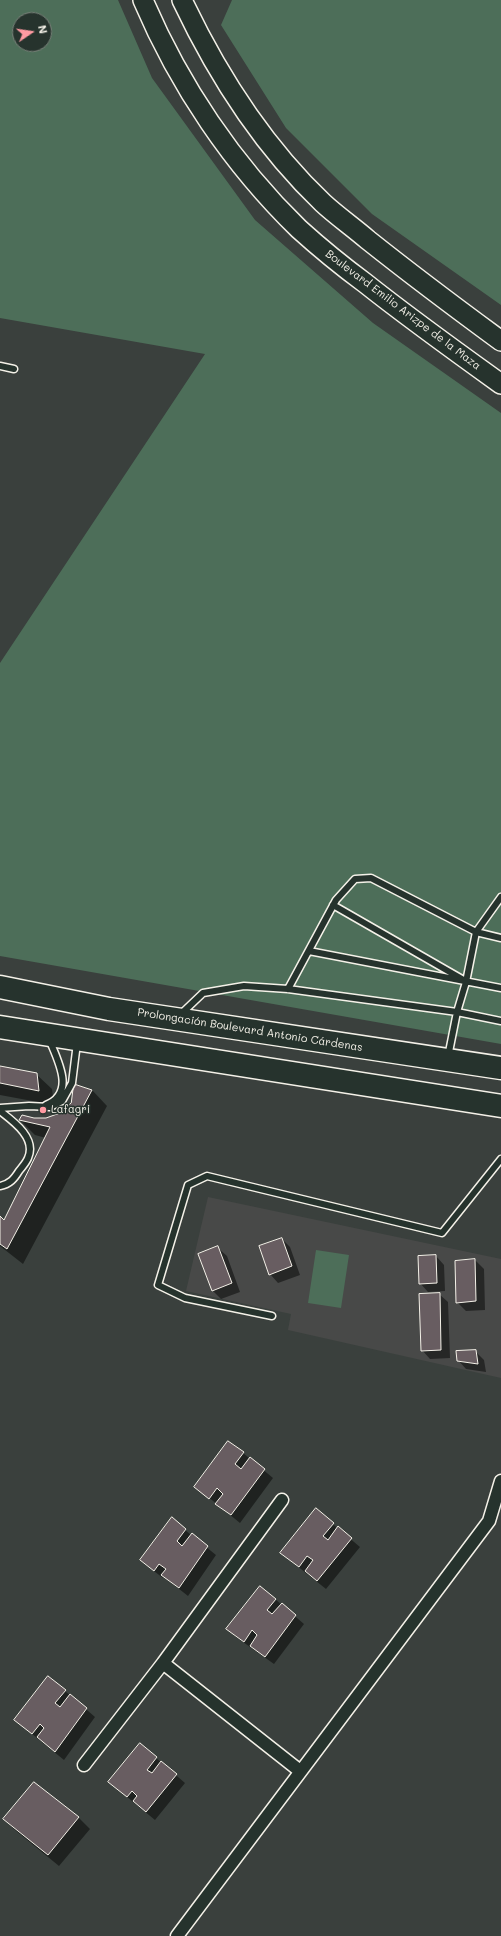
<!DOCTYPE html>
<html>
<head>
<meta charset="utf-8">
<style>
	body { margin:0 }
	#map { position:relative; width:501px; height:1936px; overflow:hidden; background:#3a403d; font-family:Mali,sans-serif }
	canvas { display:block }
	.north { position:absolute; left:12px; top:12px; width:40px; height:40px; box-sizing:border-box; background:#26332d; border:1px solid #787f78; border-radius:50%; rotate:77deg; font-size:11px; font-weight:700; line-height:16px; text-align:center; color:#f4f1e8 }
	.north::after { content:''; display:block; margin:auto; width:14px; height:18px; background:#ff9aa2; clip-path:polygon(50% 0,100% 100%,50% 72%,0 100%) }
</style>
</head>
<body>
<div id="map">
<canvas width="501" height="1936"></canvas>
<div class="north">N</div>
</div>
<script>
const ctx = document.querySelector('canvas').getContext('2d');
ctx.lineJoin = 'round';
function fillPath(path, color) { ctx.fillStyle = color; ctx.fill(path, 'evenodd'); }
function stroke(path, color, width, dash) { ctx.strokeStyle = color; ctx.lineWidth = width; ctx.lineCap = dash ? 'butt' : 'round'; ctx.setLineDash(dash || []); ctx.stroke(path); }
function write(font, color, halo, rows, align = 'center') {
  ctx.font = font + ' Mali,sans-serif'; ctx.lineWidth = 3; ctx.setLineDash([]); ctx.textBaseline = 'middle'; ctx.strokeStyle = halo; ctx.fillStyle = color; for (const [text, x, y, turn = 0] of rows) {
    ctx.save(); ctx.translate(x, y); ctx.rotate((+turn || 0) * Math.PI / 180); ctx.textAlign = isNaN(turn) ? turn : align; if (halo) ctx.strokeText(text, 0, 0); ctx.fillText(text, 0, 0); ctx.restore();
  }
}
fillPath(new Path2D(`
	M208 1197 501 1259V1378L288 1330 291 1314 186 1291Z`), '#484948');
fillPath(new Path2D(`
	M0 0H118L152 78 255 220 373 323 501 413V1044L0 956V663L205 354 0 318ZM20 20H44V44H20Z
	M232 0H501V305L372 214 286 128 221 25Z
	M316 1250 349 1255 341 1308 308 1303Z`), '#4d6e59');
fillPath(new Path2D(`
	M0 1067 36 1074 52 1089 54 1105 0 1095Z
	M74 1085 92 1090 107 1106 23 1264 0 1246V1218L5 1221 46 1138 35 1135 20 1120 46 1119 61 1113 72 1104Z
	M282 1239 290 1247 300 1275 278 1283 270 1274Z
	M218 1248 227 1256 240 1292 221 1299 213 1291Z
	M436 1256 444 1265 445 1291 428 1292 420 1283Z
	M475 1260 484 1269 485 1310 466 1311 457 1302Z
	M439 1294 448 1302 450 1358 430 1359 422 1350Z
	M475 1351 484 1360 486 1372 466 1369 458 1360Z
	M243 1453 273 1478 240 1523 196 1487Z
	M316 1510 360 1547 326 1589 281 1553Z
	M185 1530 216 1555 188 1596 164 1577 163 1578 150 1568 141 1560Z
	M275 1599 304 1624 274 1664 236 1637 228 1629Z
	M65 1691 95 1717 64 1760 15 1720Z
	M141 1745 185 1783 155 1820 109 1782Z
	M34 1783 79 1818 90 1829 59 1866 15 1830 4 1819Z`), '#0007');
const building = new Path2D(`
	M0 1066 37 1073 39 1091 0 1083Z
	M74 1084 92 1090 7 1249 0 1244V1216L4 1220 50 1127 19 1120 22 1115 34 1118H46L60 1113 71 1103Z
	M282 1238 292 1266 269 1275 259 1246Z
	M218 1246 232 1283 212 1291 198 1254Z
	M436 1255 437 1283 419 1284 418 1256Z
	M475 1259 476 1301 456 1303 455 1261Z
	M440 1293 441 1350 421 1351 419 1294Z
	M476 1350 478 1364 457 1361 456 1351Z
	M228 1441 244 1452 235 1464 241 1469 250 1457 265 1469 231 1515 215 1504 223 1494 217 1488 209 1499 194 1487Z
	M316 1508 334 1523 323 1536 328 1540 338 1526 352 1538 317 1581 305 1571 313 1560 307 1556 299 1567 280 1553Z
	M172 1517 186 1529 177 1541 182 1546 192 1533 208 1546 179 1588 161 1575 166 1569 159 1564 154 1571 140 1560Z
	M260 1586 276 1599 267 1610 272 1614 282 1603 296 1615 265 1657 250 1646 257 1635 252 1630 244 1642 226 1629Z
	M48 1676 66 1690 55 1703 60 1707 70 1694 87 1708 55 1752 37 1737 44 1728 40 1724 32 1734 14 1720Z
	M140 1743 157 1757 147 1770 152 1773 161 1761 177 1774 146 1812 133 1801 137 1796 132 1791 127 1797 108 1782Z
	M34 1782 79 1817 48 1855 3 1819Z`);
fillPath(building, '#685d61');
stroke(building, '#f4f1e8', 1);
const lane = new Path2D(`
	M0 366 14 369
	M501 897 476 932 466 982 457 1012 501 1021
	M333 905 462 979
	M309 951 501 988
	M288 989 336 900 355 879 371 878 476 932 501 938
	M181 1014 203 993 244 986 288 989 457 1012 448 1057
	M46 1105C76 1093 58 1061 49 1039
	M0 1108 29 1106 50 1107 62 1101 72 1083 77 1043
	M0 1111C13 1121 37 1138 28 1158 26 1163 22 1167 19 1171 14 1179 10 1184 0 1186
	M272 1316 185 1298 158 1285 188 1185 207 1176 442 1233 501 1159`);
const street = new Path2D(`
	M163 1663 300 1771
	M84 1765 163 1663 282 1500
	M177 1936 489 1521 501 1481`);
const primary = new Path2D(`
	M143 0C179 85 233 165 299 229 320 248 342 266 365 283 409 318 455 351 501 384
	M182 0C217 74 263 146 323 203 337 216 353 227 368 240 412 275 456 308 501 341`);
const highway = new Path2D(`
	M0 987 109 1009 501 1068
	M0 1027 501 1106`);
stroke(lane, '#f4f1e8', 9);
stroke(street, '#f4f1e8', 15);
stroke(primary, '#f4f1e8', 22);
stroke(highway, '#f4f1e8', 25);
stroke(lane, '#26332d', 6);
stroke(street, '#26332d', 12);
stroke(primary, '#26332d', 19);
stroke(highway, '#26332d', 22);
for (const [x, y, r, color] of [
	[43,1110,4,"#ff9aa2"]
]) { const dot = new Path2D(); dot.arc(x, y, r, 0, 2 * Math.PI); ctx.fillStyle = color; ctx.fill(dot); stroke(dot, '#26332d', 1.5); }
write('11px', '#f4f1e8', '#26332d', [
	["Boulevard Emilio Arizpe de la Maza",403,310,37],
	["Prolongación Boulevard Antonio Cárdenas",250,1030,9]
]);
write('11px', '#f4f1e8', '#26332d', [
	["Lafagri",51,1110]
], 'left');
</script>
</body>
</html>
